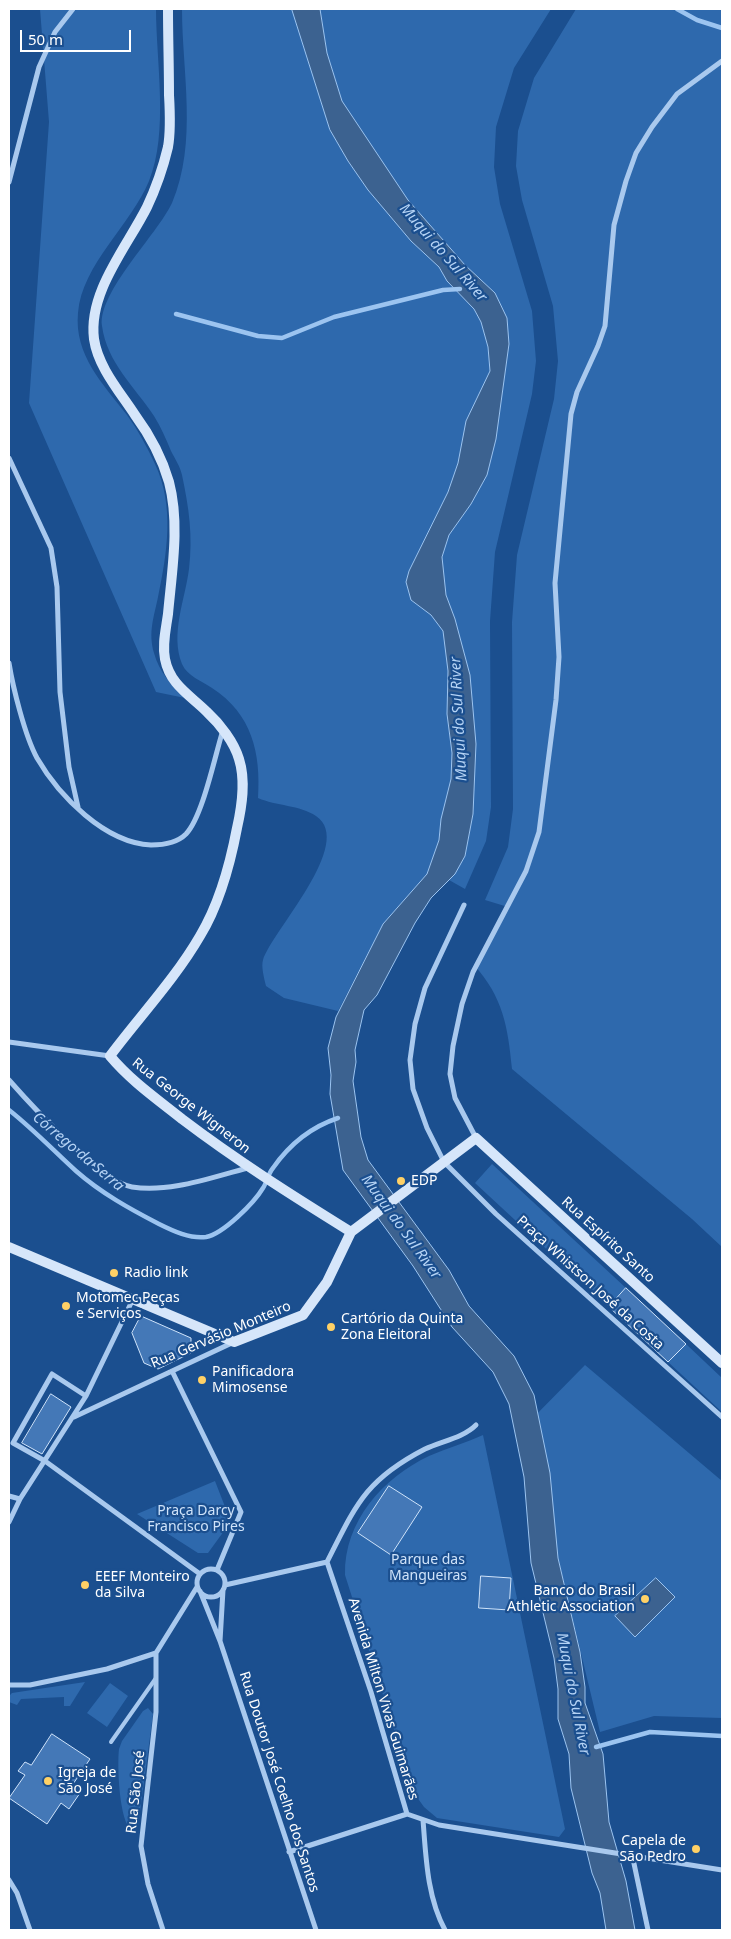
<!DOCTYPE html>
<html>
<head>
<meta charset="utf-8">
<style>
	body { margin:0 }
	#map { position:relative; width:731px; height:1939px; overflow:hidden; background:#1b4f8f; font-family:"Noto Sans",sans-serif }
	canvas { display:block }
	.frame { position:absolute; inset:0; border:10px solid #fff; pointer-events:none }
	.scale { position:absolute; left:20px; top:30px; width:111px; height:22px; box-sizing:border-box; border:2px solid #fff; border-top:0; padding-left:6px; font-size:15px; line-height:18px; white-space:nowrap; color:#fff; -webkit-text-stroke:4px #1b4f8f; paint-order:stroke }
</style>
</head>
<body>
<div id="map">
<canvas width="731" height="1939"></canvas>
<div class="frame"></div>
<div class="scale">50 m</div>
</div>
<script>
const ctx = document.querySelector('canvas').getContext('2d');
ctx.lineJoin = 'round';
function fillPath(path, color) { ctx.fillStyle = color; ctx.fill(path, 'evenodd'); }
function stroke(path, color, width, dash) { ctx.strokeStyle = color; ctx.lineWidth = width; ctx.lineCap = dash ? 'butt' : 'round'; ctx.setLineDash(dash || []); ctx.stroke(path); }
function write(font, color, halo, rows, align = 'center') {
  ctx.font = font + ' "Noto Sans",sans-serif'; ctx.lineWidth = 4.5; ctx.setLineDash([]); ctx.textBaseline = 'middle'; ctx.strokeStyle = halo; ctx.fillStyle = color; for (const [text, x, y, turn = 0] of rows) {
    ctx.save(); ctx.translate(x, y); ctx.rotate((+turn || 0) * Math.PI / 180); ctx.textAlign = isNaN(turn) ? turn : align; if (halo) ctx.strokeText(text, 0, 0); ctx.fillText(text, 0, 0); ctx.restore();
  }
}
fillPath(new Path2D(`
	M40 9H156C156 62 169 132 149 181 131 225 82 264 78 313 74 355 103 384 127 415 138 430 147 447 155 464 175 506 167 554 158 597 154 617 148 632 154 653 159 672 171 684 185 698L156 692 29 403 49 122Z
	M182 9H292L330 130 348 161 368 190 411 241 439 267 447 281 474 309 481 322 488 347 490 371 448 492 409 571 411 600 431 615 443 631 448 671 447 714 452 753 451 779 441 819 439 840 427 874 383 924 338 1011 284 998 266 986C264 978 261 966 263 960 272 931 356 843 316 816 300 805 276 806 258 798 261 753 252 714 212 688 202 681 187 676 182 664 170 634 185 600 189 569 193 536 189 508 182 475 180 466 175 459 171 451 166 439 161 427 154 416 135 387 107 363 102 326 98 292 157 235 172 203 198 142 182 72 182 9Z
	M320 9H551L514 68 496 127 494 167 500 204 532 311 536 361 532 394 495 552 490 621 491 807 486 841 465 889 449 880 465 856 473 814 476 744 455 619 446 595 442 574V557L449 535 471 504 487 475 496 439 509 344 495 293 465 265 408 200 342 101 327 53Z
	M576 9H722V1247L692 1219 512 1069C508 1027 503 997 474 965L508 907 485 900 508 847 513 809 512 622 517 555 554 399 558 361 553 306 522 200 516 166 518 131 534 78Z
	M492 1164 626 1288 609 1307 475 1183Z
	M686 1344 722 1378V1412L668 1362Z
	M585 1365 722 1481V1718L654 1716 600 1732 526 1425Z
	M483 1435 565 1829 559 1837 437 1818 424 1807 414 1793 345 1575C344 1521 383 1478 429 1456 447 1448 466 1443 483 1435Z
	M215 1481 229 1517 224 1531 208 1553H198L137 1514Z
	M85 1682 70 1706H64V1697L21 1699 17 1705 9 1702V1696L12 1693Z
	M110 1683 128 1696 107 1727 87 1713Z
	M148 1708 153 1714 138 1827 132 1831C119 1822 117 1765 119 1749L122 1741 143 1711Z`), '#2e69ad');
const water = new Path2D(`
	M292 9H320L327 53 342 101 408 200 465 265 495 293 507 318 509 344 496 439 487 475 471 504 449 535 442 557 446 595 455 619 470 675 476 744 473 814 465 856 455 874 431 898 415 923 377 995 364 1010 355 1050 356 1062 353 1081 361 1137 368 1160 449 1270 469 1306 514 1356 534 1395 550 1473 558 1558 580 1652 585 1687V1703L603 1754 609 1822 626 1881 635 1930H606L600 1893 592 1873 571 1788 569 1754 558 1719V1689L554 1658 531 1563 524 1477 509 1404 493 1372 452 1327 413 1266 343 1170 330 1094 331 1075 328 1048 336 1017 383 924 427 874 439 840 441 819 451 779 452 753 447 714 448 671 443 631 431 615 411 600 406 582 409 571 448 492 458 463 466 421 490 371 488 347 481 322 474 309 447 281 439 267 411 241 368 190 348 161 330 130Z
	M656 1578 675 1597 635 1637 615 1616Z`);
fillPath(water, '#3c6290');
stroke(water, '#9cc4f0', 1);
stroke(new Path2D(`
	M677 9 697 20 722 28
	M176 314 258 336 282 338 334 317 443 290 460 289
	M9 1110C33 1129 54 1151 76 1171 101 1193 130 1209 159 1224 173 1231 190 1239 206 1237 223 1234 254 1203 263 1188 267 1182 268 1174 273 1168 289 1145 311 1127 338 1118
	M596 1747 650 1732 722 1736`), '#9cc4f0', 4.5);
const building = new Path2D(`
	M626 1288 686 1344 668 1362 609 1307Z
	M141 1316 191 1338V1353L158 1369 144 1363 132 1333Z
	M51 1394 71 1407 42 1454 22 1443Z
	M389 1486 422 1507 391 1555 358 1533Z
	M481 1576 511 1578 509 1610 479 1608Z
	M52 1734 90 1759 71 1787 80 1793 69 1809 61 1803 47 1824 9 1798 25 1775 18 1771 25 1762 31 1765Z`);
fillPath(building, '#4478b7');
stroke(building, '#cfe3fa', 1);
stroke(new Path2D(`
	M111 1742 156 1678`), '#a9c9ee', 4);
stroke(new Path2D(`
	M9 182 39 67 55 32 73 9
	M9 458 51 548 57 587 60 692 69 767 78 807
	M9 663C13 688 25 736 37 758 59 796 105 843 151 845 163 845 177 843 186 834 203 816 215 755 223 730
	M464 905 425 988 415 1024 410 1060 413 1089 427 1128 444 1162 496 1214 722 1417
	M9 1042 110 1056
	M9 1080C31 1105 102 1182 132 1187 170 1193 212 1177 248 1168
	M476 1138 455 1098 450 1074 453 1046 462 1004 473 972 526 871 539 832 556 700 559 657 555 583 571 414 577 392 598 346 605 326 614 225 626 181 636 153 652 127 677 94 722 61
	M172 1371 241 1512 217 1570
	M86 1396 52 1374 13 1443 45 1461 200 1574
	M74 1417 234 1342
	M9 1496 20 1499
	M9 1522 20 1499 86 1396 133 1299
	M327 1562C356 1505 365 1480 425 1449 442 1441 463 1438 476 1425
	M197 1583a14 14 0 1 1 28 0a14 14 0 1 1-28 0Z
	M225 1585 327 1562 371 1692 407 1814
	M200 1591 220 1641 223 1590
	M220 1641 316 1930
	M156 1653V1712L141 1846 148 1884 163 1930
	M9 1685H30L107 1669 156 1653 197 1587
	M407 1814 439 1825 722 1870
	M423 1820C426 1857 427 1897 445 1930
	M289 1852 407 1814
	M632 1854 648 1930
	M9 1880 17 1893 30 1930`), '#a9c9ee', 5);
stroke(new Path2D(`
	M168 9C168 38 169 66 169 95 170 112 171 130 168 147 163 168 156 188 147 207 127 247 88 292 94 339 98 367 120 392 135 415 149 434 162 458 169 482 180 524 172 570 168 614 166 629 162 644 165 659 170 685 190 695 207 712 220 724 234 742 239 759 246 781 242 806 237 828 230 865 220 903 200 936 175 979 140 1016 110 1056 131 1081 157 1099 182 1119 236 1160 293 1196 351 1232
	M9 1247 234 1342 303 1315 327 1282 351 1232 476 1138 722 1363`), '#d6e6fa', 10);
for (const [x, y, r, color] of [
	[401,1181,5,"#ffd166"],
	[114,1273,5,"#ffd166"],
	[66,1306,5,"#ffd166"],
	[331,1327,5,"#ffd166"],
	[202,1380,5,"#ffd166"],
	[85,1585,5,"#ffd166"],
	[645,1599,5,"#ffd166"],
	[48,1781,5,"#ffd166"],
	[696,1849,5,"#ffd166"]
]) { const dot = new Path2D(); dot.arc(x, y, r, 0, 2 * Math.PI); ctx.fillStyle = color; ctx.fill(dot); stroke(dot, '#1b4f8f', 2); }
write('14px', '#fff', '#1b4f8f', [
	["Rua George Wigneron",191,1106,38],
	["Rua Espírito Santo",608,1240,42],
	["Praça Whistson José da Costa",590,1283,42],
	["Rua Gervásio Monteiro",221,1335,-23],
	["Avenida Milton Vivas Guimarães",383,1699,73],
	["Rua Doutor José Coelho dos Santos",279,1782,72],
	["Rua São José",136,1792,-84]
]);
write('14px', '#fff', '#1b4f8f', [
	["EDP",411,1181],
	["Radio link",124,1273],
	["Motomec Peças",76,1298],
	["e Serviços",76,1314],
	["Cartório da Quinta",341,1319],
	["Zona Eleitoral",341,1335],
	["Panificadora",212,1372],
	["Mimosense",212,1388],
	["EEEF Monteiro",95,1577],
	["da Silva",95,1593],
	["Banco do Brasil",635,1591,"right"],
	["Athletic Association",635,1607,"right"],
	["Igreja de",58,1773],
	["São José",58,1789],
	["Capela de",686,1841,"right"],
	["São Pedro",686,1857,"right"]
], 'left');
write('14px', '#cfe3fa', '#1b4f8f', [
	["Praça Darcy",196,1511],
	["Francisco Pires",196,1527],
	["Parque das",428,1560],
	["Mangueiras",428,1576]
]);
write('italic 15px', '#b5d3f5', '#1b4f8f', [
	["Muqui do Sul River",443,253,49],
	["Muqui do Sul River",459,719,-93],
	["Córrego da Serra",78,1152,40],
	["Muqui do Sul River",401,1227,54],
	["Muqui do Sul River",573,1694,79]
]);
</script>
</body>
</html>
